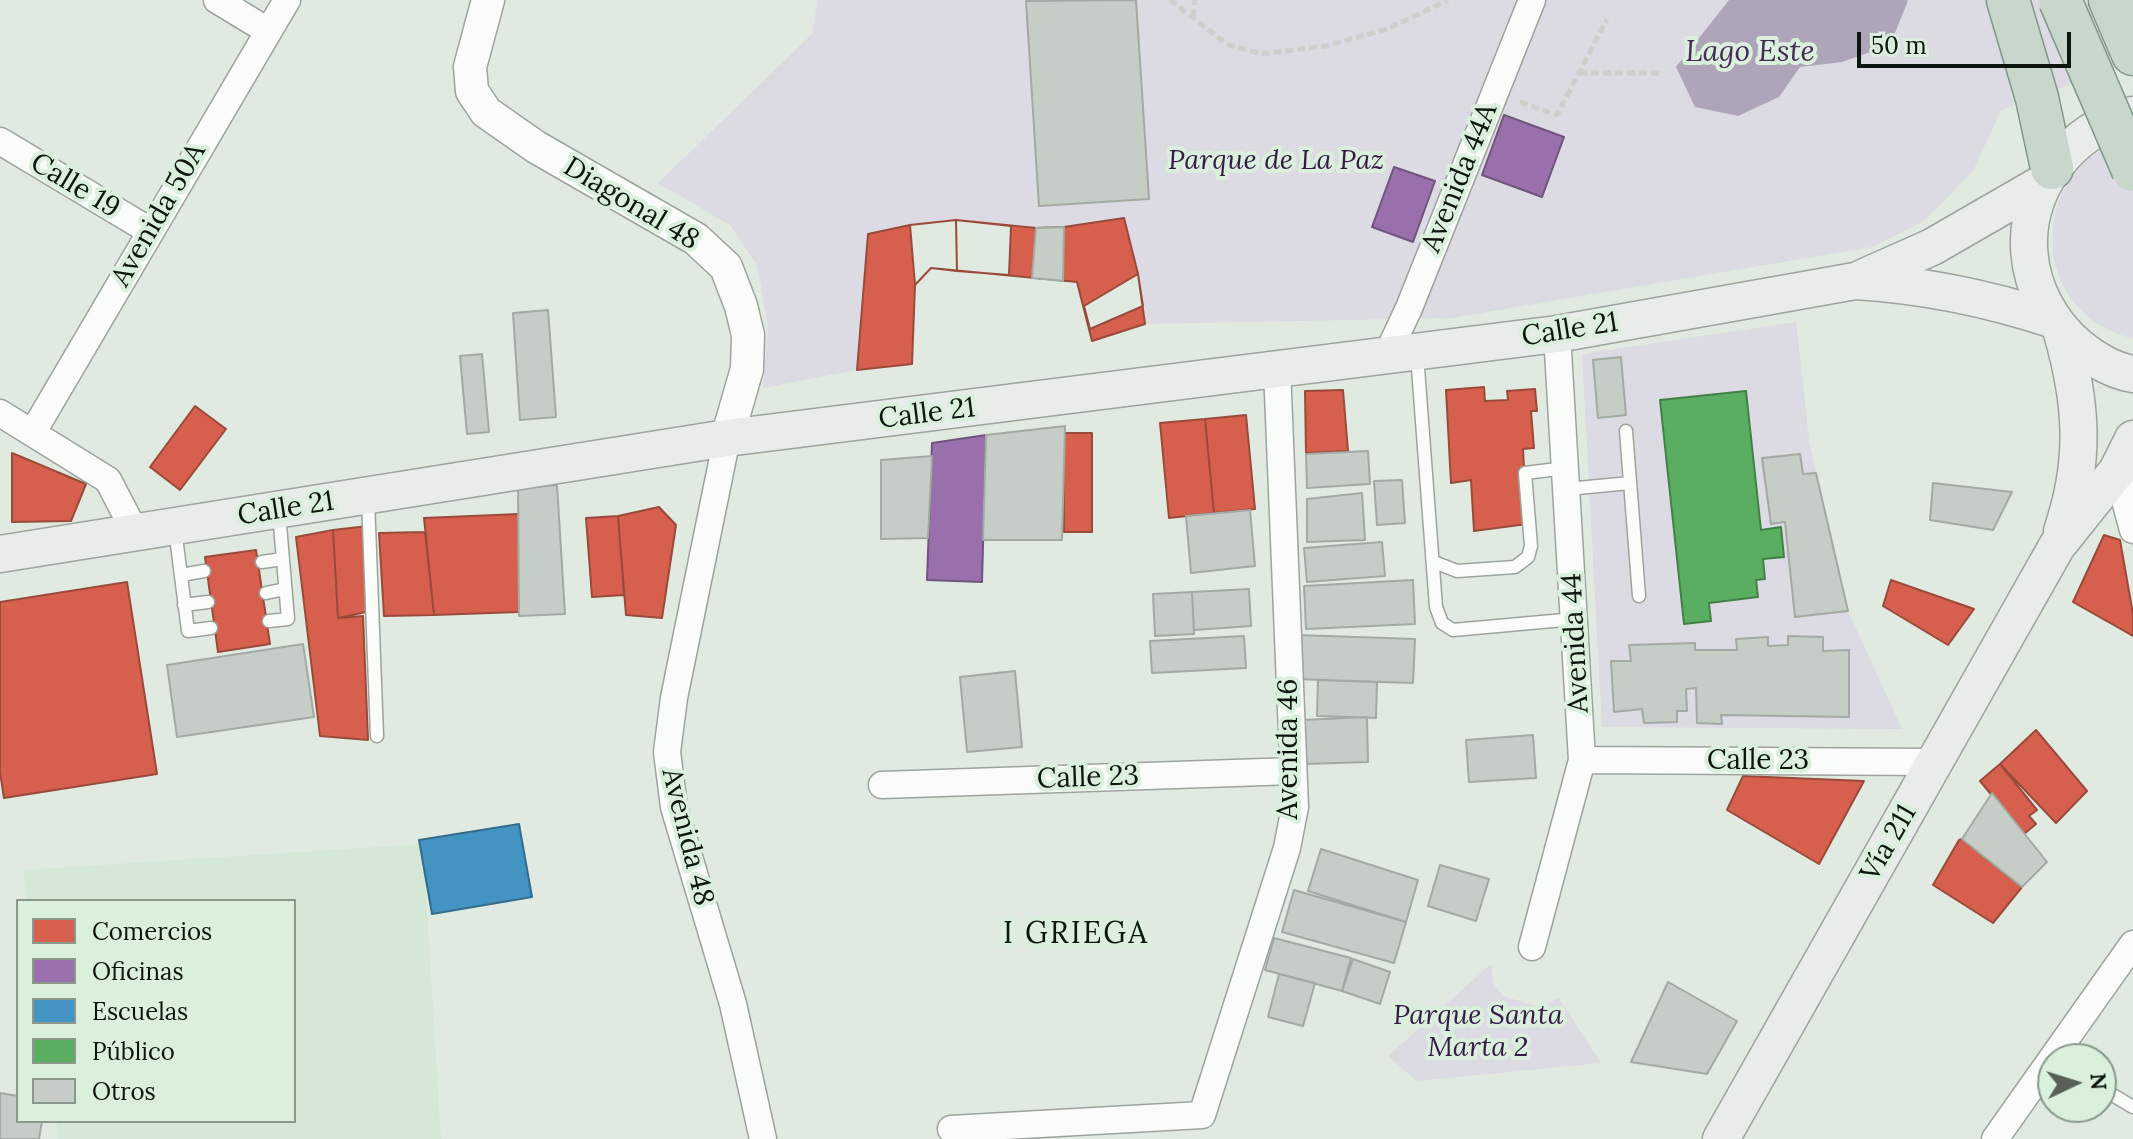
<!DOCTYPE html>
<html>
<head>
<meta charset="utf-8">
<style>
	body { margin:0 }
	#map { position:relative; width:2133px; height:1139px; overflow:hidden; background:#e0eae0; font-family:Lora,serif }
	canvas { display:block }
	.legend { position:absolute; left:16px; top:899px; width:280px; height:224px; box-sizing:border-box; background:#dbefdd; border:2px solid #89988b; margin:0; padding:10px 14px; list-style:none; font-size:24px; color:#0e150f }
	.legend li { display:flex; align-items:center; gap:16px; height:40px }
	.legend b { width:40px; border:2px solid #89988b }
	.north { position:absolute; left:2037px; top:1043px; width:80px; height:80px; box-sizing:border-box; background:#dbefdd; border:2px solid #89988b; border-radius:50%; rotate:86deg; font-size:22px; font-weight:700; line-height:32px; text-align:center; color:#0e150f }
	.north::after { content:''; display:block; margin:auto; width:28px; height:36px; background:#586058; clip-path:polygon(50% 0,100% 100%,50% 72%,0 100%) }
	.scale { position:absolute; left:1857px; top:32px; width:214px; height:36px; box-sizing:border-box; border:4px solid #0e150f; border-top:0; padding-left:10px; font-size:24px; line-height:28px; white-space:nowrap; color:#0e150f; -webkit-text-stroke:6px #dbefdd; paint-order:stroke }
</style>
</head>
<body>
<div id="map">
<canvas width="2133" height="1139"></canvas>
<ul class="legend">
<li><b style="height:22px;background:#d6604d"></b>Comercios</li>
<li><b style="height:22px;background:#9970ab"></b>Oficinas</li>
<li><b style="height:22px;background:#4393c3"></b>Escuelas</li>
<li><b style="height:22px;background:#5aae61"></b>Público</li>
<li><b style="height:22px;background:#c6cdc6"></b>Otros</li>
</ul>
<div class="north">N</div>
<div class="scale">50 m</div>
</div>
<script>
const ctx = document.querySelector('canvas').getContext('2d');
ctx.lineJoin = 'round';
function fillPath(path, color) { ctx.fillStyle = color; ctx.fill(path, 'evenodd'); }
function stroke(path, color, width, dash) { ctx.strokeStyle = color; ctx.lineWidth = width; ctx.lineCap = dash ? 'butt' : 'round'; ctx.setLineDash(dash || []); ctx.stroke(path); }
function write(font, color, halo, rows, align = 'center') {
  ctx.font = font + ' Lora,serif'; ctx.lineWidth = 8; ctx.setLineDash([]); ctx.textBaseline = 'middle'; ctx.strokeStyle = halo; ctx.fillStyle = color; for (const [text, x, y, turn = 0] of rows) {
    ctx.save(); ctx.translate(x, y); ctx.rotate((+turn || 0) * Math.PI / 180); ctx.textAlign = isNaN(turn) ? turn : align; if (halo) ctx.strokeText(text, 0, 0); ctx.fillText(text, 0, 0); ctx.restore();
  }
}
fillPath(new Path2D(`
	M423 844 441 1139H59L56 1121H294V901H27L23 870Z`), '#d5e8d7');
fillPath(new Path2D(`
	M817 0H2133V61L2001 110 1973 171 1925 220 1872 247 1451 318 1145 324 1138 274 1124 218 1064 227 1036 228 956 220 910 225 868 234 857 370 763 388 768 326 757 265 730 225 658 183 813 33Z
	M2133 138V339C2115 333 2099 327 2084 313 2042 275 2042 201 2084 163 2097 150 2115 142 2133 138Z
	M1796 322 1809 440 1816 473 1803 474 1800 454 1762 459 1771 524 1785 522 1795 617 1848 611 1902 729 1602 727 1582 354ZM1660 401 1761 530 1781 528 1784 556 1763 559 1765 578 1756 580 1758 597 1709 603 1711 621 1684 624Z
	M1491 964 1493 983 1503 996 1540 1007 1559 998 1601 1063 1417 1081 1388 1056Z`), '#dcdae2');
fillPath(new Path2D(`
	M1729 0H1907L1908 1 1890 45 1842 62 1800 67 1779 97 1738 116 1695 107 1676 67Z`), '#aea5b8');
const shops = new Path2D(`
	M1124 218 1138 274 1145 324 1092 341 1077 282 931 268 915 285 912 364 857 370 868 234 910 225 956 220 1036 228 1064 227Z
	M956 220 1011 226 1009 275 957 271Z
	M956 220 957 271 931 268 915 285 910 225Z
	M1138 274 1143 306 1090 329 1084 306Z
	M1484 387 1485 401 1508 400 1507 391 1535 389 1537 411H1531L1534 448 1523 449 1527 524 1474 531 1471 480 1451 483 1446 390Z
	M1343 390 1348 451 1306 453 1305 391Z
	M195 406 226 429 180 490 150 467Z
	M1246 415 1255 509 1214 513 1205 419Z
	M1205 419 1214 513 1169 518 1160 423Z
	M1063 433H1092V532H1064Z
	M12 453 86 484 71 521 12 522Z
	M659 507 676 525 662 618 626 615 618 516Z
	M519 514V612L434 615 424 518Z
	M618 516 624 595 592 597 586 518Z
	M368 526 371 611 338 618 333 530Z
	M333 530 338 618 363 616 368 740 320 736 296 537Z
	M425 532 434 615 384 616 379 533Z
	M2104 535 2120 540 2133 614V636L2073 602Z
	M256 550 270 644 218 652 205 557Z
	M1891 580 1974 609 1948 645 1883 606Z
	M127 582 157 774 4 798 0 772V602Z
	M2036 730 2087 791 2056 823 2000 764Z
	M2000 764 2037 810 2029 816 2036 824 2024 834 1980 781Z
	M1743 776 1864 781 1819 864 1727 810Z
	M1962 839 2022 887 1993 923 1933 885 1959 840Z`);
fillPath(shops, '#d6604d');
stroke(shops, '#9a4a3a', 2);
const offices = new Path2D(`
	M1504 115 1564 137 1542 197 1482 175Z
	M1394 167 1435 181 1413 242 1372 227Z
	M986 435 982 582 927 580 932 443Z`);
fillPath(offices, '#9970ab');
stroke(offices, '#6f557c', 2);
const schools = new Path2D(`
	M519 824 532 897 432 914 419 840Z`);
fillPath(schools, '#4393c3');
stroke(schools, '#336d8d', 2);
const public = new Path2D(`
	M1746 391 1761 530 1781 527 1784 557 1763 559 1765 579 1756 580 1758 597 1709 603 1711 621 1684 624 1660 400Z`);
fillPath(public, '#5aae61');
stroke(public, '#438048', 2);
const building = new Path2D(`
	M1136 0 1149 199 1039 206 1026 1Z
	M1064 227 1063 281 1032 278 1036 228Z
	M548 310 556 417 520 420 513 313Z
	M482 354 489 432 467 434 460 356Z
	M1621 357 1626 415 1598 418 1593 360Z
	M1065 426 1062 540H983L986 435Z
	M1368 451 1370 484 1307 488 1306 454Z
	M1800 454 1803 474 1816 473 1848 611 1795 617 1785 522 1771 524 1762 458Z
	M932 456 928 538 881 539V460Z
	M1402 480 1405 523 1377 525 1374 481Z
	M1933 483 2012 492 1993 530 1930 520Z
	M557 485 565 614 519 616 518 488Z
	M1362 493 1365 540 1307 542V499Z
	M1250 510 1255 566 1191 573 1186 516Z
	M1382 542 1385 576 1307 582 1304 548Z
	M1413 580 1415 624 1306 629 1304 586Z
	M1249 589 1251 626 1194 630 1192 592Z
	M1192 592 1194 634 1155 636 1153 594Z
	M1297 635 1415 639 1413 683 1295 679Z
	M1244 636 1246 668 1152 673 1150 641Z
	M1788 636 1823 637V651L1849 650V717L1721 715 1722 724 1697 723 1696 688 1686 689 1687 711H1677V722L1644 723 1642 709 1614 712 1611 661H1631L1629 645 1695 643V650H1737L1736 639 1768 637V646L1788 645Z
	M303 644 314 717 177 737 167 665Z
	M1015 671 1022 747 967 752 960 677Z
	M1318 680 1377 682 1376 718 1317 716Z
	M1367 717 1368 762 1305 764 1303 720Z
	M1533 735 1536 778 1469 782 1466 740Z
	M1992 793 2047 862 2022 887 1962 839Z
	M1321 849 1418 880 1406 922 1308 891Z
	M1440 865 1489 879 1476 921 1428 906Z
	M1294 890 1406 922 1394 963 1282 932Z
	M1274 938 1351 958 1342 991 1265 970Z
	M1353 959 1390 972 1380 1004 1342 991Z
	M1279 974 1315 983 1303 1026 1268 1017Z
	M1668 982 1737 1021 1707 1074 1631 1062Z
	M0 1093 18 1096V1121H42L39 1139H0Z`);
fillPath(building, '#c6cdc6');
stroke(building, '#a2aaa3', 2);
const service = new Path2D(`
	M1417 355 1436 607 1442 623 1453 630 1575 619
	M1626 431 1639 596
	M1567 489 1630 483
	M368 499 377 736
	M175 529 188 631 211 628
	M262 562 283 559
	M1434 562 1457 571 1515 567 1528 557 1531 546 1525 473 1566 468
	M181 575 204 571
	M266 593 285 589
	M184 605 208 602
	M269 621 288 619 279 513
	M2101 1088 2133 1107`);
const minor = new Path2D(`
	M217 0 268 31
	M0 141 150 231
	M1387 355 1409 308 1532 0
	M0 413 108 480 135 532
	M33 432 287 0
	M727 438 674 698 667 752 674 807 733 1004 763 1139
	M2117 471 2133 530
	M1582 760 1934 762
	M882 785 1293 771
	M1532 947 1582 760 1557 334
	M951 1129 1202 1115 1287 848 1295 807 1277 369
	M1995 1139 2133 944`);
const tertiary = new Path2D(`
	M488 0 470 67 472 91 486 112 536 147 696 239 726 267 741 306 748 335 747 369 727 438`);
const secondary = new Path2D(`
	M2133 115C2107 120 2084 134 2066 153 2010 211 2020 297 2079 347 2093 359 2114 371 2133 374
	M1860 279 1932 247 2043 183
	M2062 531C2086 461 2082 403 2062 333
	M0 554 727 438 1557 334 1855 281C1923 285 1987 298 2051 319
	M1721 1139 2057 546 2117 471 2133 439`);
const trunk = new Path2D(`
	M2008 0 2037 98 2052 168
	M2110 0 2133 54`);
stroke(service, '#9ca49c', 15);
stroke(minor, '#9ca49c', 29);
stroke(tertiary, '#9ca49c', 35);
stroke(secondary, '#9ca49c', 39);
stroke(trunk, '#809887', 45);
stroke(new Path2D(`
	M1170 0 1227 44 1261 54 1325 46 1387 29 1448 0
	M1193 17 1195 0
	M1579 73H1661
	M1520 102 1557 115 1607 19`), '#ccd0cc', 5, [8, 4]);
stroke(service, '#fafcfa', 12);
stroke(minor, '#fafcfa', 26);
stroke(tertiary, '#fafcfa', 32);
stroke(secondary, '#e8ede9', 36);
stroke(trunk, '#c8d6cc', 42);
const trunkBridge = new Path2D(`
	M2060 0 2133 170`);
stroke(trunkBridge, '#809887', 45, []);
stroke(trunkBridge, '#c8d6cc', 42);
write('italic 28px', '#341c46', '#dbefdd', [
	["Parque de La Paz",1276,161],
	["Parque Santa",1478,1016],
	["Marta 2",1478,1048]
]);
write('28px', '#0e150f', '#dbefdd', [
	["Avenida 44A",1460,178,-68],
	["Calle 19",75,186,31],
	["Diagonal 48",631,204,31],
	["Avenida 50A",159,215,-60],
	["Calle 21",1570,330,-9],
	["Calle 21",927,414,-7],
	["Calle 21",286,509,-9],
	["Avenida 44",1576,643,-93],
	["Avenida 46",1289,749,-90],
	["Calle 23",1758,761],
	["Calle 23",1088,778,-2],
	["Avenida 48",687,837,76],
	["Vía 211",1889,843,-60]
]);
write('italic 30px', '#452c57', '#dbefdd', [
	["Lago Este",1750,52]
]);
ctx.letterSpacing = '2px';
write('30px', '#0e150f', '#dbefdd', [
	["I GRIEGA",1076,934]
]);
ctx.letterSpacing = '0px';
</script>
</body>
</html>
